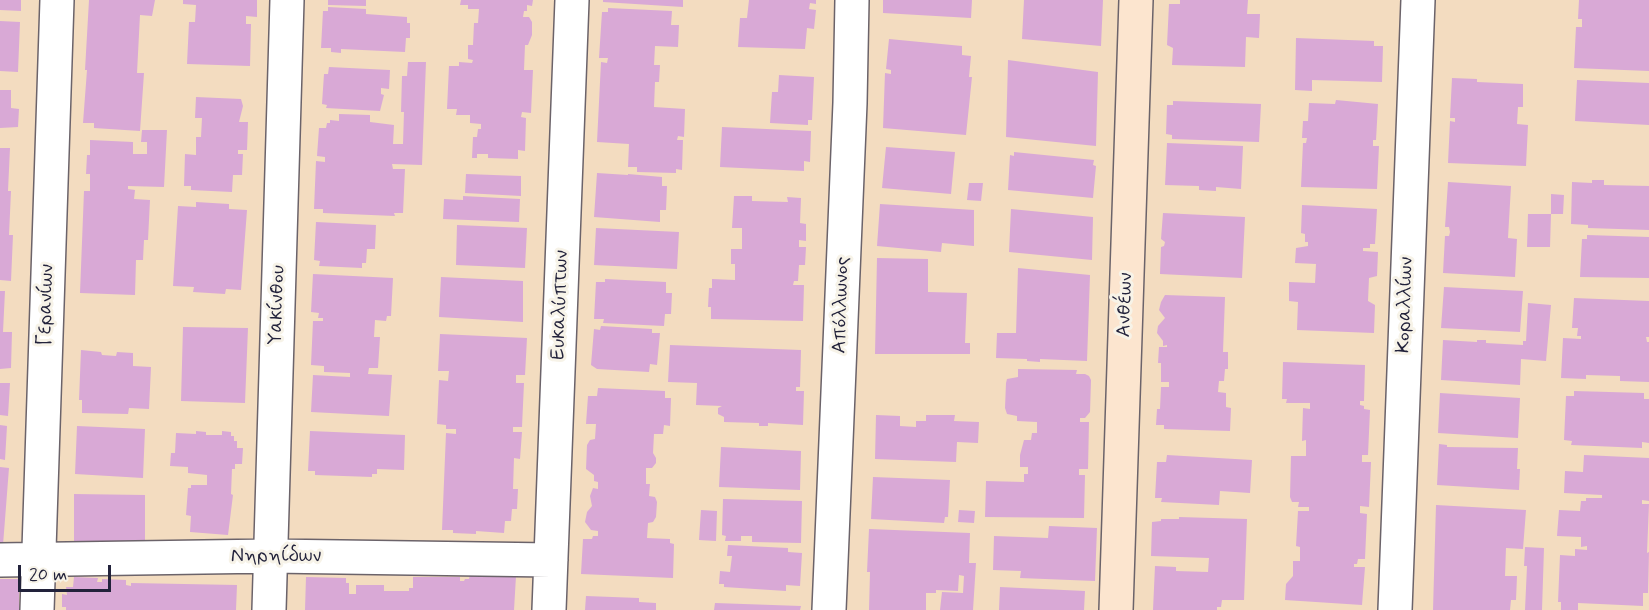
<!DOCTYPE html>
<html>
<head>
<meta charset="utf-8">
<style>
	body { margin:0 }
	#map { position:relative; width:1649px; height:610px; overflow:hidden; background:#f3dcc0; font-family:Mynerve,sans-serif }
	canvas { display:block }
	.scale { position:absolute; left:18px; top:565px; width:93px; height:27px; box-sizing:border-box; border:3px solid #22223b; border-top:0; padding-left:8px; font-size:18px; line-height:21px; white-space:nowrap; color:#22223b; -webkit-text-stroke:4px #f7f3e8; paint-order:stroke }
</style>
</head>
<body>
<div id="map">
<canvas width="1649" height="610"></canvas>
<div class="scale">20 m</div>
</div>
<script>
const ctx = document.querySelector('canvas').getContext('2d');
ctx.lineJoin = 'round';
function fillPath(path, color) { ctx.fillStyle = color; ctx.fill(path, 'evenodd'); }
function stroke(path, color, width, dash) { ctx.strokeStyle = color; ctx.lineWidth = width; ctx.lineCap = dash ? 'butt' : 'round'; ctx.setLineDash(dash || []); ctx.stroke(path); }
function write(font, color, halo, rows, align = 'center') {
  ctx.font = font + ' Mynerve,sans-serif'; ctx.lineWidth = 6; ctx.setLineDash([]); ctx.textBaseline = 'middle'; ctx.strokeStyle = halo; ctx.fillStyle = color; for (const [text, x, y, turn = 0] of rows) {
    ctx.save(); ctx.translate(x, y); ctx.rotate((+turn || 0) * Math.PI / 180); ctx.textAlign = isNaN(turn) ? turn : align; if (halo) ctx.strokeText(text, 0, 0); ctx.fillText(text, 0, 0); ctx.restore();
  }
}
fillPath(new Path2D(`
	M0 0H21V11L0 10Z
	M89 0H155L152 16 140 15 137 73H144L140 131 94 128V123H83L87 70H85Z
	M183 0H257V17L246 16V24H251L250 66 187 64 189 22H195L196 5 183 4Z
	M328 0H366V6L328 5Z
	M461 0H533L532 6 527 5V11H524L523 17H529L532 22V35L528 45H525L524 70H533L531 113 522 112 521 117 526 118 525 151 518 150V159L488 158V154H477V158H472L473 137H477L478 129H481V124L470 123V115H456L457 109H447L449 66H459V62L472 63 473 60 468 59V45H473L474 23H478L479 9H468V5H460Z
	M603 0H683V7L603 2Z
	M749 0H816V4L810 3 809 9 816 10 814 29 807 28 805 49 738 47 740 18H747Z
	M883 0H972L971 18 883 13Z
	M1024 0H1103L1101 46 1022 39Z
	M1180 0H1248L1247 14H1260L1259 38 1246 37 1245 67 1172 65 1173 48 1167 45 1169 4H1180Z
	M1579 0H1649V71L1574 68 1576 27H1582V19H1578Z
	M328 7 366 9V14L407 17V23H410V38H406L405 52 341 49V53L331 52V48H321L323 11H328Z
	M608 8 672 11 671 25H679L678 47 655 46 654 65H660L659 82H655L654 107 685 109 684 137 678 136 677 140H683L682 170 676 169V173L637 172V167H628L629 144 597 142 601 62 607 63 608 58H599L602 12H608Z
	M0 21 20 22 18 72 0 71Z
	M1296 38 1374 41V46H1383L1382 82 1312 80V91L1295 90Z
	M889 39 962 46V55L971 56 969 77H972L966 135 883 128 885 73 891 74V70L886 69Z
	M1008 60 1098 72 1096 146 1006 137Z
	M408 62H426L422 165 392 164 393 169H405L403 213H394L395 216 323 213V209H314L316 161 325 162V157L317 156 319 128H326L327 123H330V120L339 121V114L370 115V122L394 125 393 144H403L404 112H401L402 76H407Z
	M329 67 390 70 389 89 381 88V94L384 95 380 111 326 108 327 105 322 104 324 74H328Z
	M779 75 814 77 812 120H808V125L770 123 772 92H778Z
	M1452 78 1477 79V82L1523 84V107H1518L1517 124 1528 125 1526 166 1448 163 1450 121 1455 122V118H1450Z
	M1577 80 1649 83V125L1575 121Z
	M0 90H11V108L19 109 18 127 0 128Z
	M196 97 241 99 243 106 239 122H248L247 150H238V154H243L242 175H233L232 192 191 190V186H184L185 154 196 155V137H201L202 118H195Z
	M1336 100 1378 104 1376 140H1373V146H1379L1377 189 1301 187 1303 143H1306L1307 138H1302L1303 121H1308L1309 103 1335 104Z
	M1173 101 1261 104 1259 142 1172 139V135L1166 134 1167 105H1173Z
	M722 127 811 131 810 162 804 161V171L720 167Z
	M142 130H167L164 187 128 186V189L135 190 134 199 150 200 148 240H144L143 260H136L135 295 80 293 84 191H90V174H86L87 155H90V140L133 142V154H147V142H141Z
	M1167 143 1243 146 1241 189 1216 187V191L1199 190V186L1165 185Z
	M886 147 955 152 951 194 882 188Z
	M0 148H10L8 191H11L9 235H13L11 281 0 280Z
	M1014 152 1094 160 1093 165 1096 166 1093 198 1008 190 1010 155 1014 156Z
	M597 173 628 175V174L662 177V186H667L666 210H660V222L594 217Z
	M466 174 521 176V196L465 193Z
	M1592 180H1604V185L1649 186V230L1588 228V225L1571 224 1572 182 1592 183Z
	M1448 182 1511 186 1508 238 1517 239 1515 277 1443 273 1445 236H1449L1450 232 1449 227H1445Z
	M969 183H983L981 201 967 200Z
	M1551 194 1564 195 1563 214H1551Z
	M463 196 520 199 519 222 443 219 444 199 463 200Z
	M734 196H752V201L788 202 787 197 801 198 800 223 806 224V241L799 240V247H806L805 265H799L798 281H794L793 285H804L803 321 711 319V307H708L709 288H712V279L735 280V264H731V249H742V228H732Z
	M196 202 229 204V209L247 210 241 290 226 289 225 294 193 292 194 287 173 286 178 206 196 207Z
	M880 204 974 210V246L942 243 941 252 877 246Z
	M1302 205 1377 209 1375 244H1370V248H1363V251L1378 252 1377 276 1369 278 1368 301 1375 305 1374 333 1297 330 1298 302 1289 301V282L1315 283 1316 264 1295 263 1296 248 1308 246V242H1305V234L1301 233Z
	M1011 209 1093 217 1092 260 1009 252Z
	M1163 213 1245 217 1242 278 1160 274 1161 247 1164 246 1165 242 1161 239Z
	M1528 214H1551L1550 247H1527Z
	M316 222 376 225 375 249H367L366 263H362V268L319 266 320 261 314 260Z
	M457 225 527 228 525 268 456 265Z
	M596 228 679 232 677 269 594 265Z
	M1587 235 1649 237V278L1580 277 1582 239H1587Z
	M877 258 928 259V292L967 293 965 343H970V354H875Z
	M1018 268 1090 275 1087 361 1040 359V362L1027 361V359L996 358 997 333H1016Z
	M313 274 393 278 391 316H387L386 321 375 320 374 337H380L378 368H369L368 374 392 375 389 416 311 412 313 375 350 377V373L324 372V366L311 365 313 321H323V318H318L319 313 311 312Z
	M441 277 523 281V322L439 317Z
	M605 279 666 282V293H672L671 314H665L664 326 603 323 604 319H594L596 282H605Z
	M1444 287 1523 291 1520 332 1441 328Z
	M0 291H5L3 332H12L11 368 0 369Z
	M1165 295 1225 297 1223 352H1228V369H1225L1224 381H1219L1218 392 1226 393V407L1231 408 1230 431 1164 429V425H1156L1157 409H1160L1161 387H1169V382H1161V363H1158L1159 347H1167V345L1163 346V341L1157 333 1158 326 1165 318 1159 310 1161 302Z
	M1574 298 1649 301V337H1646L1647 342H1649V382L1620 381V376L1586 375V379L1561 378 1563 338 1581 339V336H1577L1578 328H1572Z
	M1528 303 1551 305 1546 361 1521 359 1520 385 1441 380 1443 340 1477 342V340H1486V343L1523 345V341H1526Z
	M601 326 652 329V333H660L657 365 650 364 649 372 597 369 591 365 594 329 600 330Z
	M183 327 248 328 245 403 181 401Z
	M440 334 527 338 525 375H516V383H524L522 427H513V432H522L520 459 514 458 513 489H518L517 509H512L511 521H505L504 533 476 531V534L453 533V530H442L446 433 456 434V429H446V425L437 424 439 380 448 381 449 371H438Z
	M670 345 801 350 800 387H796V391H804L803 425 768 423V426H759V423L724 422V417L718 414V408L722 406 696 405 697 383 668 382Z
	M81 350 101 352 102 355 116 356 117 352 133 353V366L151 367 149 409 129 408 128 414 82 413V400H79Z
	M1283 362 1365 365 1364 401H1360V405L1364 406V409L1370 410 1368 455H1362V462H1371L1369 507 1360 506V513L1367 514 1365 559H1358L1357 564H1354V567H1365L1362 605 1285 600 1286 584 1293 576V561H1300V547L1296 546 1298 511H1309V507H1298L1299 502H1292L1290 497 1291 456H1306V440L1302 441 1303 408 1310 409V403H1286L1287 399H1282Z
	M1018 369 1077 370 1076 374H1085L1089 376 1091 380 1090 412 1085 418H1080V422H1089L1088 469H1079V475H1085L1084 518 985 517 986 481 1024 482V474H1028V467H1020V455L1024 440H1031L1032 433H1037V422L1017 421V416L1007 414 1005 408 1006 383 1007 379 1018 377Z
	M0 383H10L8 416 0 415Z
	M598 388 665 391V398H671L670 426 664 425 663 434H654L653 453 656 458V463L652 468H646V484H650L649 496 655 497 657 502 656 517 653 522 648 523 647 538 670 539V543L674 544 673 578 581 574 583 539H592L593 536H598V531L591 530 585 522 587 512 592 506 590 496 593 488 598 489V482L594 481V475L586 469 587 445 590 440 595 439 596 424H586L588 396H597Z
	M1574 391 1644 393V399H1649V443L1642 442V448L1571 445 1572 441 1564 440 1566 396H1574Z
	M1440 393 1520 398 1518 438 1438 433Z
	M876 415 900 416V426L916 427V421H926V415H955L954 421 979 422 978 443 957 442 956 462 875 459Z
	M0 425 7 426 5 460 0 459Z
	M77 426 145 429 143 478 75 474Z
	M196 431 206 432V435H222V431L231 432V436H234V441H237V448H243L242 464H235V469H232L231 494 233 495 228 535 190 532 191 516 186 515 188 488H191V485H207V475L188 473V467L170 466 171 453H175L176 433 196 434Z
	M310 431 405 435 404 470 377 469V474H372V477L315 475V471H308Z
	M1439 444 1447 445V447L1518 448 1517 469H1520L1519 490 1437 485Z
	M721 447 801 451 800 490 719 487Z
	M1167 455 1252 460 1250 493 1220 491 1219 505 1161 502 1162 498H1155L1157 462H1166Z
	M1584 455 1649 458V501L1642 500V504H1649L1647 553 1649 552 1648 593H1643V606L1578 603V610H1561V602H1558L1560 555 1575 556V549L1587 550V546L1581 547V537L1557 536 1559 510 1580 511 1581 501H1586V498H1602V495L1564 493 1565 471 1583 472Z
	M0 467 9 468 3 545H0Z
	M873 477 950 480 948 517H945L944 523 871 519Z
	M74 494 145 495V542L74 541Z
	M723 499 802 501 801 543 752 542V536H741V541H725L726 536 722 535Z
	M1436 505 1526 510 1523 549 1506 548 1505 576H1517L1516 600H1511L1510 610H1433Z
	M701 510 717 511 716 541 699 540Z
	M959 510 975 511 974 523 958 522Z
	M1179 517 1247 519 1244 600H1222L1221 607H1217V610H1153L1155 566 1176 567V571L1208 572 1209 558 1151 556 1152 522 1161 521V519H1179Z
	M1049 526 1097 528 1095 581 1020 578 1021 571 993 570 994 536 1048 538Z
	M869 529 970 533 969 563H976L973 610H940L942 592 963 593 964 576 959 575 958 591 936 590V593H926V610H869L870 572H867Z
	M728 545 788 548V552L802 553 800 586 786 585V591L724 587V584H719L720 571 730 572 732 556H727Z
	M1525 547 1544 548 1542 610H1525L1527 566H1524Z
	M470 574 516 576 514 610H305L306 577 346 578V583H349V594H356V585H384V591H409V588H413V577H460V581H464L465 579H469Z
	M74 577 98 578 97 582H102V579L126 580V585L131 586V583L237 585 236 610H66V607H62V594L67 595 66 587H73Z
	M0 579H19V610H0Z
	M1000 587 1085 591 1084 610H999Z
	M586 596 639 598V602L656 603V610H585Z
	M715 603 801 606 800 610H714Z`), '#d9a9d6');
const street = new Path2D(`
	M0 560 271 556 551 560
	M37 610 57 0
	M269 610 287 0
	M549 610 572 0
	M829 610 850 103 852 0
	M1395 610 1418 0`);
const secondary = new Path2D(`
	M1116 610 1136 0`);
stroke(street, '#6b636a', 36);
stroke(secondary, '#6b636a', 36);
stroke(street, '#fff', 33);
stroke(secondary, '#fce5cf', 33);
write('20px', '#22223b', '#f7f3e8', [
	["Γερανίων",47,305,-88],
	["Υακίνθου",278,305,-88],
	["Ευκαλύπτων",561,305,-88],
	["Απόλλωνος",842,305,-88],
	["Ανθέων",1126,305,-88],
	["Κοραλλίων",1406,305,-88],
	["Νηρηίδων",276,557]
]);
</script>
</body>
</html>
